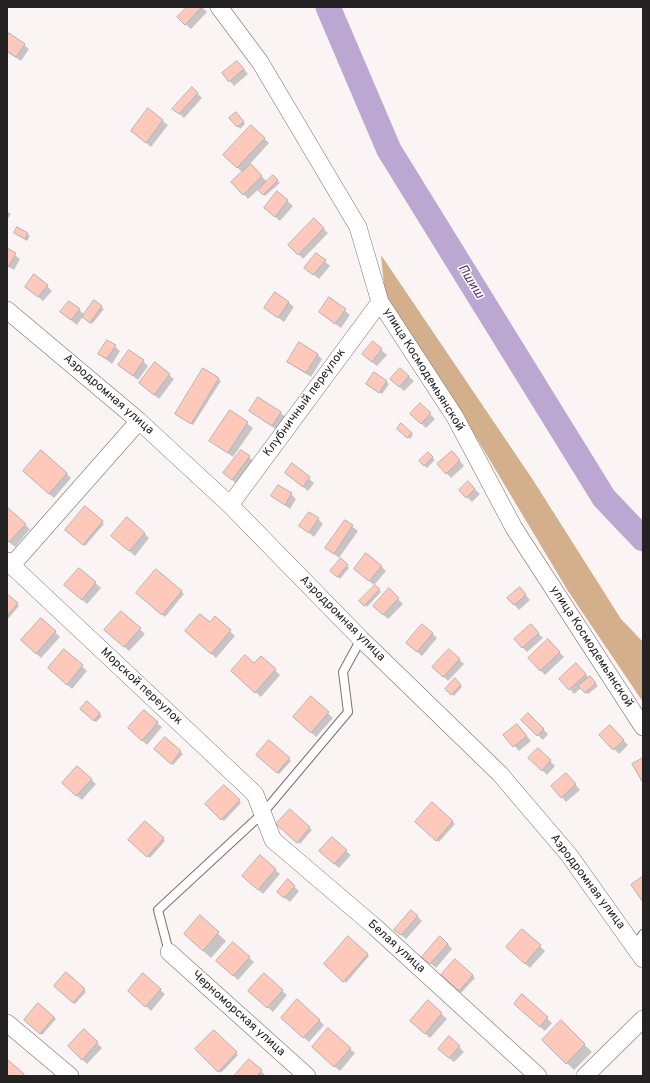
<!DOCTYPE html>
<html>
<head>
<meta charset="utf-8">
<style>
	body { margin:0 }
	#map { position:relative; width:650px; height:1083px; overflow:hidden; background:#fbf4f5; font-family:Overpass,sans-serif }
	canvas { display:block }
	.frame { position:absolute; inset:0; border:8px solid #242222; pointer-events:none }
</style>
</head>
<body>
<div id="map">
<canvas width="650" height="1083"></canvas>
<div class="frame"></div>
</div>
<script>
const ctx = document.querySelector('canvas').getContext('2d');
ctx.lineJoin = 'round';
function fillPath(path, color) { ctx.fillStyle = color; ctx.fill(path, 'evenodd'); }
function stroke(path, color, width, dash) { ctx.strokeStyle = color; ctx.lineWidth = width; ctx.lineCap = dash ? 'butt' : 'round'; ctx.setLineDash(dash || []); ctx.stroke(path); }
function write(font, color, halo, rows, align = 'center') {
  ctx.font = font + ' Overpass,sans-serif'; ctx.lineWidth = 3; ctx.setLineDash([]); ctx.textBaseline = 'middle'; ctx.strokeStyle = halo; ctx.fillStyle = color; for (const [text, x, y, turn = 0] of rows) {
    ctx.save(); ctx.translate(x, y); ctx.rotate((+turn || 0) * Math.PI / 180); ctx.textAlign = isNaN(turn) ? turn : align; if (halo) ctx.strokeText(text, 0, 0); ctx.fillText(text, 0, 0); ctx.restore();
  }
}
fillPath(new Path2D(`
	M381 255 533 480 621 619 643 642V702L568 591 467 422 385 296Z`), '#d3af8c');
fillPath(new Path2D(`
	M188 7H202L207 12 191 29 178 17Z
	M7 39 24 45 29 49 21 61 7 52Z
	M242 67 248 74 234 86 230 81Z
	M192 88 202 98 184 118 174 109Z
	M148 110 168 125 151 147 132 131Z
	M238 116 245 124 240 129 231 118Z
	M251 126 269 143 250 164 267 182 273 176 280 183 265 196 259 189 248 199 233 182 243 173 224 155Z
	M277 192 293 206 280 221 270 212Z
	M7 211 11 214 7 220Z
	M314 220 328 233 303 259 290 245Z
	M18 228 30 236 27 241 15 233Z
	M7 249 20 259 14 270 7 266Z
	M317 254 330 266 319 279 310 272Z
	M47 286 52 291 43 301 31 291Z
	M276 293 294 307 284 322 266 308Z
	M330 298 350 315 341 328 325 316Z
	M95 302 104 309 92 324 83 316 77 325 67 317 79 310 85 315Z
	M373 343 387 355 377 366 368 359Z
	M115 346 120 351 112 364 99 354Z
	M317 354 322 359 311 377 288 362Z
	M143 361 148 366 138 380 119 365Z
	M400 369 414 381 404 391 396 384Z
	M204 370 221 381 193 425 176 414Z
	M374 373 389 384 382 394 369 386Z
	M169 375 174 379 159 399 145 387Z
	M420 404 435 419 426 428 411 414Z
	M230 411 253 428 233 457 210 440Z
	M250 411 280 412 285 417 277 430Z
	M401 425 413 435 410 439 398 429Z
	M452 452 464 466 451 478 439 464Z
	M428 453 435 460 427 468 420 461Z
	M249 457 254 462 237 484 224 473Z
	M292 465 314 483 308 491 286 473Z
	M66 473 71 478 54 498 29 476Z
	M468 483 480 494 472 502 460 490Z
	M291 494 296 499 290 509 272 496Z
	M7 509 30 529 15 547 7 540Z
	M318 519 323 524 314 537 301 526Z
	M345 521 358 531 339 558 327 548Z
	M102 522 104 524 85 546 69 532Z
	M144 533 149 538 135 556 117 541Z
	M341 560 349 568 340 579 331 571Z
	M381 566 386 571 374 585 360 574Z
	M79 569 101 588 87 604 70 590Z
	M156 570 184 594 165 617 139 595Z
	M375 586 381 592 367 607 361 601Z
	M389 590 403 604 388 619 374 606Z
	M524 593 530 600 519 610 509 598Z
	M7 595 19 606 7 620Z
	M121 612 145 634 129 651 111 635Z
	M215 618 235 636 216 658 191 636 210 624Z
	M531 626 543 638 527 652 515 639Z
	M55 632 60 637 41 658 27 645Z
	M432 633 437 638 422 656 412 647Z
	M548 641 564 657 545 675 529 658Z
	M64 650 87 671 72 689 54 673Z
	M449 650 464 664 448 681 434 667Z
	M254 665 275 670 280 675 261 697 237 675Z
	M576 665 598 686 588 694 581 688 574 694 570 689Z
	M455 680 462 687 454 696 446 689Z
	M311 698 333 718 316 737 300 722Z
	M87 703 102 716 96 722 81 709Z
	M528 714 548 734 543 740 522 720Z
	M157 723 162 727 147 745 134 733Z
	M610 727 628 745 619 754 601 735Z
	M522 730 531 741 519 751 505 735Z
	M165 738 183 754 173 765 155 749Z
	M269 741 291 761 279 774 258 755Z
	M538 749 555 766 547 775 530 758Z
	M91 779 96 784 82 800 68 788Z
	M571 779 580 790 566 802 562 797Z
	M224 786 241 803 224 821 206 804Z
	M432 804 455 824 439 842 416 822Z
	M290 810 312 830 300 844 278 824Z
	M145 822 165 841 150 858 130 840Z
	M346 851 351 855 339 868 325 856Z
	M275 870 280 874 263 894 248 880Z
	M288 881 299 891 290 902 283 897Z
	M417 916 422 921 406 939 400 934Z
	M200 917 226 941 211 958 192 941Z
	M522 930 545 951 530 968 512 952Z
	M348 938 369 956 346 983 325 964Z
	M448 944 452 949 436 968 428 961Z
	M249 958 254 962 238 980 223 966Z
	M455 960 475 978 461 993 442 975Z
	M66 974 86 992 75 1004 55 986Z
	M160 990 165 994 151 1011 134 995Z
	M282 991 287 995 273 1012 254 995Z
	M522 996 552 1023 545 1031 520 1009Z
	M428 1002 447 1019 430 1038 416 1025Z
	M39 1004 56 1019 42 1035 25 1019Z
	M319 1020 324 1025 309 1042 287 1023Z
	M561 1022 592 1052 574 1070 543 1040Z
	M84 1030 102 1048 87 1064 69 1046Z
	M214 1031 238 1055 221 1073 197 1049Z
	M459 1047 464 1052 454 1062 444 1054Z
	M350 1049 355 1053 340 1071 318 1052Z
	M249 1060 261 1071 266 1076H235Z`), '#0003');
stroke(new Path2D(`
	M328 7 389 150 604 498 643 539`), '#bba7d1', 25);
const building = new Path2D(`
	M187 7H202L185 25 177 17Z
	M9 33 25 44 16 57 7 51V37Z
	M237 61 244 69 229 82 222 73Z
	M192 87 198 93 179 114 172 109Z
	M148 108 163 120 146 143 131 131Z
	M236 112 244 122 237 127 229 118Z
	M251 125 265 138 237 168 223 155Z
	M251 164 262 176 243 195 231 182Z
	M273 175 278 180 263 195 258 190Z
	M277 191 288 200 275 217 264 208Z
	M314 218 324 228 298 255 288 245Z
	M17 227 28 233 25 239 14 233Z
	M7 248 16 253 9 266 7 265Z
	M316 253 326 260 313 275 304 268Z
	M34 274 48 285 38 297 25 287Z
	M275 292 289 302 278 318 264 308Z
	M329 297 346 309 335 324 319 312Z
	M94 300 102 306 90 323 82 317Z
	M69 301 80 309 71 320 60 312Z
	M107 340 116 345 107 359 98 354Z
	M373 341 382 349 372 362 362 354Z
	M299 342 318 354 306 373 287 362Z
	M129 350 144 360 133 376 118 365Z
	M155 362 170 374 154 395 139 383Z
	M203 368 219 378 191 424 175 414Z
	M400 368 409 376 399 387 390 379Z
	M374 372 387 381 379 393 366 384Z
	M258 397 281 412 272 426 249 411Z
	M420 403 431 413 421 424 410 414Z
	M230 410 248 422 228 453 209 441Z
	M401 423 412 433 407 438 397 429Z
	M41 450 67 473 49 494 23 471Z
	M241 450 250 456 232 480 223 473Z
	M452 451 460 460 446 474 437 464Z
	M428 452 433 457 424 466 419 461Z
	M292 463 310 477 303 487 285 473Z
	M468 481 475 489 466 498 459 490Z
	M278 485 292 493 285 505 271 496Z
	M85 506 103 521 83 545 65 530Z
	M7 507 26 524 9 542 7 540Z
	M309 512 319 518 309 533 299 526Z
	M127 517 145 533 129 551 111 536Z
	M345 520 353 525 334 554 325 548Z
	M366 553 382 566 369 581 354 569Z
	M341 558 348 565 337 577 330 571Z
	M79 568 96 582 82 600 64 585Z
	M156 569 182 591 162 615 136 593Z
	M375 585 380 589 364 606 359 601Z
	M520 587 526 595 514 605 507 598Z
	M389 588 399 598 383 615 373 606Z
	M7 594 18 603 7 616Z
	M121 611 141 628 124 647 104 630Z
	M200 614 210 622 215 616 231 630 211 654 185 631Z
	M41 618 56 631 36 654 21 640Z
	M422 624 433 633 417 652 406 643Z
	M531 624 539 633 522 648 514 639Z
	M548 639 560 652 540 671 528 658Z
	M64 649 83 665 67 685 48 668Z
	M449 649 460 659 443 677 432 667Z
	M245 655 254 663 261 656 276 669 255 693 231 671Z
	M576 663 586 674 569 690 559 679Z
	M590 676 596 683 585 693 578 686Z
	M455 678 461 685 451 695 445 689Z
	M311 696 329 712 311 733 293 717Z
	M87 701 100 713 94 721 80 709Z
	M144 710 158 722 142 741 128 728Z
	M528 713 544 729 537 736 521 720Z
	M517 724 527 736 513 747 503 735Z
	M610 725 624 740 613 750 599 735Z
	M165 737 181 751 171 764 154 749Z
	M269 740 290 758 277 773 256 755Z
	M538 748 551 760 542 771 528 758Z
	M643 758V783L632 764Z
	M77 766 92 779 76 796 62 783Z
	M566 773 576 784 561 798 551 786Z
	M224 785 240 800 221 820 205 804Z
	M432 802 453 821 436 841 415 822Z
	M290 809 310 827 297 843 276 824Z
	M145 821 164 838 147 857 128 840Z
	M332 837 347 850 334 864 319 851Z
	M260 855 276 869 258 890 242 876Z
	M642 877 643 879V902L631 885Z
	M288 879 295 886 284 898 277 892Z
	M411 910 418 916 401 935 394 930Z
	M200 915 219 932 203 951 184 934Z
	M522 929 541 945 525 964 506 947Z
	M348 936 368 954 343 982 324 964Z
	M440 936 448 944 430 964 422 957Z
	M233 942 250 957 233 976 216 961Z
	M455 959 473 975 459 991 441 975Z
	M66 972 85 989 73 1003 54 986Z
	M143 973 161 989 145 1007 128 991Z
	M264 973 283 990 267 1008 248 991Z
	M522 994 548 1017 540 1027 514 1004Z
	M297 999 320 1020 303 1038 281 1018Z
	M428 1000 442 1013 425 1034 410 1021Z
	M38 1003 54 1017 40 1034 24 1020Z
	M561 1020 585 1044 566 1064 542 1040Z
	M328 1028 351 1048 334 1067 312 1047Z
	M84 1029 98 1042 82 1060 68 1046Z
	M214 1030 237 1052 218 1072 195 1049Z
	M449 1036 460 1046 449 1058 438 1049Z
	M249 1059 262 1070 257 1076H234Z
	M8 1060 24 1074 23 1076H7Z`);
fillPath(building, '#fec9ba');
stroke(building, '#b6b0ae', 1);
const lane = new Path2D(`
	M634 947 643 934
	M169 952 158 910 263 813 348 712 343 672 361 639`);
const street = new Path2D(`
	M219 7 260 62 358 227 380 302 455 417 514 528 643 727
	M7 310 139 421 230 505 361 639 500 774 569 855 643 959
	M230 505 380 302
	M7 561 255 794 273 840 375 927 538 1076
	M12 565 139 421
	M169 952 307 1076
	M7 1023 70 1076
	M585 1076 643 1019`);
stroke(lane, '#777172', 10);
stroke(street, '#777172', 18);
stroke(lane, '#fff', 8);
stroke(street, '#fff', 17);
write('12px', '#242222', '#fff', [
	["улица Космодемьянской",423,370,58],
	["Аэродромная улица",108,395,41],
	["Клубничный переулок",305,403,-54],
	["Аэродромная улица",342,619,45],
	["улица Космодемьянской",591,647,57],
	["Морской переулок",141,687,43],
	["Аэродромная улица",587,882,53],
	["Белая улица",396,947,42],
	["Черноморская улица",238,1014,42]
]);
write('italic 13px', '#51356b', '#fff', [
	["Пшиш",470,282,58]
]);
</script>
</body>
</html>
